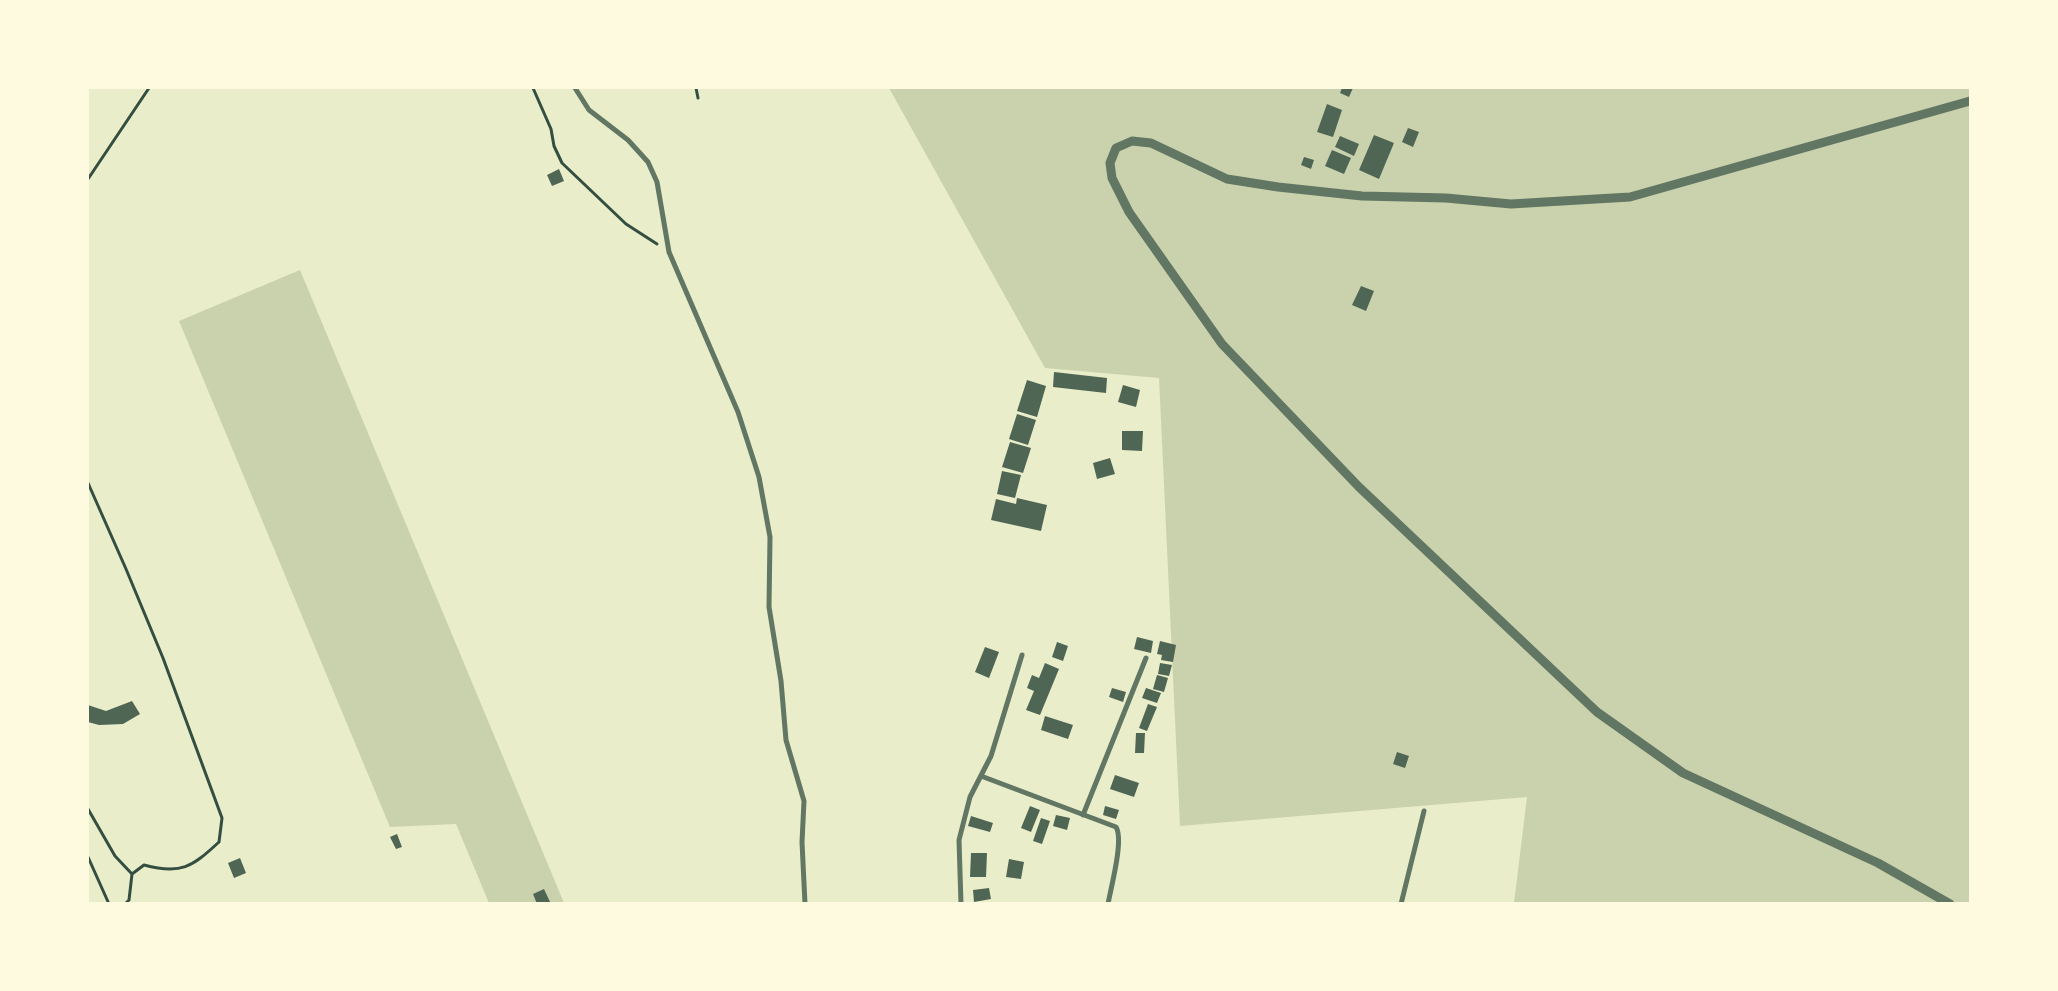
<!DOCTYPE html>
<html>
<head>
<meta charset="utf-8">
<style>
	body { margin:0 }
	#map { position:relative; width:2058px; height:991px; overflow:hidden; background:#e9edc9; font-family:"Sofia Sans Condensed",sans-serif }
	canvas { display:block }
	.frame { position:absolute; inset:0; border:89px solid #fefae0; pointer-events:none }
</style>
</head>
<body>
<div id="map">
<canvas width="2058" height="991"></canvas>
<div class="frame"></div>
</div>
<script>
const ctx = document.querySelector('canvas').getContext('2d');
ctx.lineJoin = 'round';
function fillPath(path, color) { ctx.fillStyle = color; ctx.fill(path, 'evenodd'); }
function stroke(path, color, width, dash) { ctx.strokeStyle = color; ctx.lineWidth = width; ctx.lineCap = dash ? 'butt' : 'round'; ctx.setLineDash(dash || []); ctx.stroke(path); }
fillPath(new Path2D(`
	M889 88H1970V903H1514L1527 797 1180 826 1159 378 1045 368Z
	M300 270 564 903H489L456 824 390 827 179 321Z`), '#cad2ad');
fillPath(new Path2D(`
	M1342 88H1353L1349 97 1340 93Z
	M1327 104 1342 110 1333 137 1317 132Z
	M1408 128 1419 132 1413 147 1402 142Z
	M1374 135 1394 143 1379 179 1359 170Z
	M1340 136 1359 144 1354 156 1335 147Z
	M1332 150 1351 158 1344 174 1325 166Z
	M1304 157 1314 160 1311 169 1301 165Z
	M559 169 564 181 552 186 547 175Z
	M1361 286 1374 291 1366 311 1352 305Z
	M1054 372 1107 378 1106 393 1053 387Z
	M1027 380 1046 386 1037 417 1017 411Z
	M1123 385 1140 390 1136 407 1118 402Z
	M1017 414 1036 420 1028 445 1009 439Z
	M1122 431H1143L1142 451 1122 450Z
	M1010 442 1031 448 1023 473 1002 467Z
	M1110 458 1115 474 1097 479 1093 463Z
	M1002 471 1021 475 1015 498 997 494Z
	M1017 498 1047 505 1041 531 991 520 996 499 1016 504Z
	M1137 637 1153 641 1151 653 1134 649Z
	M1160 641 1176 645 1173 662 1161 660 1162 655 1157 654Z
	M1057 642 1068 646 1063 661 1052 657Z
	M985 647 999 652 989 678 975 672Z
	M1045 663 1059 669 1040 715 1026 710 1034 691 1027 688 1032 675 1039 678Z
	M1160 663 1172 665 1169 676 1158 674Z
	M1157 675 1168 678 1164 692 1153 689Z
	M1112 688 1126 692 1123 702 1109 697Z
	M1146 688 1161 693 1157 703 1142 698Z
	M132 701 140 714 123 724 99 725 88 722V705L106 711Z
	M1148 704 1157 707 1147 731 1139 728Z
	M1045 716 1073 725 1068 739 1041 730Z
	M1136 733H1145L1144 753H1135Z
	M1397 752 1409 756 1405 768 1393 764Z
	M1115 775 1139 783 1134 797 1110 789Z
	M1030 806 1040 810 1031 832 1021 828Z
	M1105 806 1119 810 1116 819 1103 815Z
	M1056 815 1070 818 1067 830 1053 826Z
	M971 816 993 823 990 832 968 826Z
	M1041 818 1050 821 1042 844 1033 841Z
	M397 834 402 847 396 849 390 837Z
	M971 853H987L986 877H970Z
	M240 858 246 873 234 878 228 863Z
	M1009 859 1024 862 1021 879 1006 877Z
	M989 888 991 899 974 902 973 890Z
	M544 889 551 904H537L533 894Z`), '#4f6655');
stroke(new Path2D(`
	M533 88 551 129 554 146 562 163 626 224 657 244
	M696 88 698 98
	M88 179 149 88
	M88 483 126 569 163 658 222 818 219 842C192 867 181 875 144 865L132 874 129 900 125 904
	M88 809 115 856 132 874
	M88 857 109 904`), '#344e41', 3);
stroke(new Path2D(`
	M575 88 589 110 628 140 648 162 657 182 669 252 738 412 759 477 770 537 769 607 781 681 786 740 804 801 802 842 805 904
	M981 776 1116 827C1124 840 1111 887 1108 904
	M1083 815 1146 658
	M961 904 959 840 970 797 991 756 1022 655
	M1401 904 1424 811`), '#617663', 5);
stroke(new Path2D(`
	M1950 904 1878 863 1683 773 1597 712 1359 487 1222 344 1129 212 1112 178 1110 163 1116 148 1132 141 1151 143 1227 179 1278 187 1362 196 1446 198 1511 204 1630 197 1970 101`), '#617663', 9);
</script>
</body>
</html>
